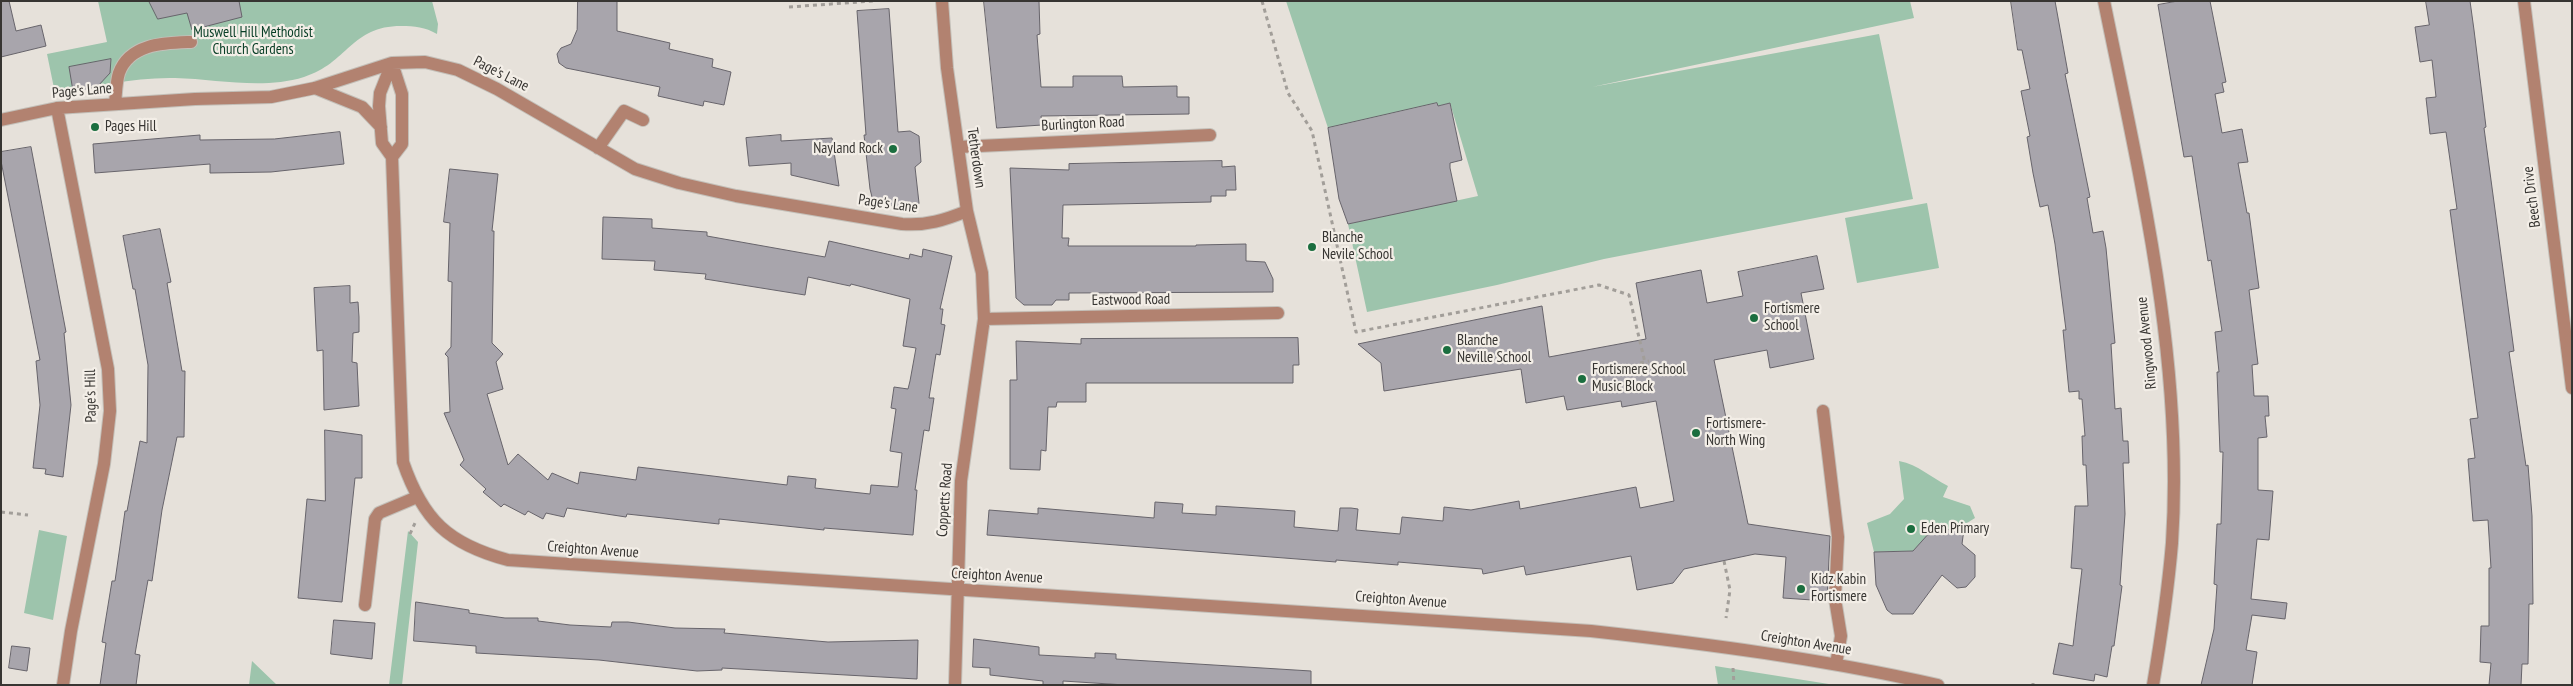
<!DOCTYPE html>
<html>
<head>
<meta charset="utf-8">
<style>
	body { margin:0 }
	#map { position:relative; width:2573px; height:686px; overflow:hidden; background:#e6e1da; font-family:"PT Sans Narrow",sans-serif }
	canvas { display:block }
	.frame { position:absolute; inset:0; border:2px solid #373532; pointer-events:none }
</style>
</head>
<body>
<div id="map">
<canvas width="2573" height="686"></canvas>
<div class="frame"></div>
</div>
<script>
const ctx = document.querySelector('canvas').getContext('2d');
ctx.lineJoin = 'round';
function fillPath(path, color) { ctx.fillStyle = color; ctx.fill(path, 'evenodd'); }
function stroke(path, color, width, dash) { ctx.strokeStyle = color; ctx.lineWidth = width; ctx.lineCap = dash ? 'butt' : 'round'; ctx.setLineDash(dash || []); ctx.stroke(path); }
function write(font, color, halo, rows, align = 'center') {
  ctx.font = font + ' "PT Sans Narrow",sans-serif'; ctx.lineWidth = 4.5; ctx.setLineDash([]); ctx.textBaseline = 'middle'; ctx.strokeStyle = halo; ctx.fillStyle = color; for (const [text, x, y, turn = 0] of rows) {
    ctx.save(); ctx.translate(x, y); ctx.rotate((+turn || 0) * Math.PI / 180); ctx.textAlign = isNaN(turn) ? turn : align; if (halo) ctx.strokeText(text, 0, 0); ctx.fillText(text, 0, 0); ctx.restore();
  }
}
fillPath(new Path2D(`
	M98 1H432L438 24 437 34C425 27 415 26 401 26 351 26 348 63 304 77 262 90 217 79 175 78 135 77 94 87 55 93L47 54 107 42Z
	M1286 1H1910L1914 18 1592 87 1879 34 1913 199 1604 259 1497 285 1367 312 1348 224 1478 196 1450 103 1438 106 1437 103 1328 128Z
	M1927 203 1939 268 1857 283 1845 218Z
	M1899 461C1919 465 1930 477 1948 486L1943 497 1970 506 1975 518 1916 555 1911 551 1874 552 1867 523 1890 514 1904 499Z
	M39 530 67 536 53 620 24 613Z
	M408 531 418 542 402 685H389Z
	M252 661 277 685H249Z
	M1715 666 1835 685H1718Z`), '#9dc4ac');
const building = new Path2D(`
	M1 1H9L16 31 41 25 46 46 1 57Z
	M149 1H239L242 17 192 30 187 13 158 19Z
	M578 1H617V31L670 43 669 49 713 59 712 67 731 72 724 105 704 101 703 106 658 96 660 87 566 68 559 63 557 54 561 48 571 44 577 30Z
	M984 1H1039L1040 34 1037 35 1041 87H1073V76H1122L1123 87 1177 86V97H1189V114L1041 116 1042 125 997 128Z
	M2011 1H2055L2068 73 2065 74 2090 197 2087 198 2093 233 2103 231 2106 248 2115 343 2111 344 2115 409 2121 408 2123 441H2128L2129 463H2123L2125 514 2120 585 2122 586 2114 646H2112L2107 677 2095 674 2094 681 2053 674 2059 643 2073 646 2082 569 2071 568 2073 540 2075 506H2088L2086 465H2083L2082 436H2085L2082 399H2079V391L2069 392 2063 330H2066L2055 244 2048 205 2040 207 2033 173 2027 137 2030 136 2021 91 2030 89 2022 50H2018Z
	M2178 1H2210L2226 82 2222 83 2224 92 2215 94 2222 133 2242 129 2248 162 2238 163 2247 213H2249L2259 288 2249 290 2258 364 2252 365 2254 396H2268L2269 416H2265L2267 437 2258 438V490L2273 491 2269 540 2257 539 2251 599 2287 603 2285 619 2252 615 2246 650 2257 652 2252 685H2201L2214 629 2217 585 2214 584 2217 524H2221L2223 452H2220L2217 372H2219L2215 332 2222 331 2211 260 2208 261 2192 156 2184 157 2158 5Z
	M2426 1H2470L2474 30 2486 127 2484 128 2514 351 2509 352 2526 466 2528 465 2532 516 2533 604H2529L2528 664H2522L2521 685H2489L2491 663 2480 662 2481 626H2489V568H2491L2488 520 2473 521 2468 459 2475 458 2470 419 2478 418 2450 210 2457 209 2446 132 2430 134 2426 98 2436 97 2432 60 2420 62 2415 27 2429 25Z
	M889 9 898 132 910 131 919 136 921 162 915 167 919 203 916 212 873 201 870 189 864 135H866L857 11Z
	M111 59 110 73 97 87 73 91 69 67Z
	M1437 103 1438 106 1450 103 1462 160 1450 163V168L1457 201 1348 224 1339 199 1328 128Z
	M340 132 344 164 271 172 210 173V164L95 173 93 144 200 135V140L274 139Z
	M781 135V141L832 138 839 186 791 175V163L749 166 746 138Z
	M31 147 66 332 64 333 71 405 63 477 45 474 46 469 33 468 40 405 36 361 40 360 1 161V152Z
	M1222 161V167L1235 166 1236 190H1226V196H1211V202L1063 205 1062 238H1069L1068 246H1196V245L1246 244V261L1265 262 1273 279V292L1069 293V300H1056L1052 305H1024L1016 298 1010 168 1069 170V164Z
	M450 169 498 174 492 231H494L492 343 503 354 496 362 503 389 487 394 508 465 518 454 548 480 552 473 578 484 580 472 636 480 638 467 787 485 788 476 816 479 815 488 870 494 871 485 898 487 902 453 890 451 896 409 891 408 894 387 908 389 910 381 916 348 903 346 910 299 851 284 850 286 808 277 805 295 705 279 706 274 654 270 655 261 602 259 603 217 652 219V228L707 232V236L825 257 829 241 909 259 910 254 922 257 923 249 952 256 940 309H943L941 324 945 325 940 355 936 354 929 398H934L929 431 924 430 915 490H917L913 535 824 528V530L719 519V524L627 514 626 517 567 508 564 517 546 513 543 519 528 511 525 515 504 504 501 507 483 492 486 489 460 465 464 460 444 413 450 412 448 357 445 354 451 347 452 282 448 281 450 223 444 222Z
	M160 229 171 282 167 283 182 371H185L184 437H177L162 510 152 581 148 580 135 654 140 655 136 685H100L106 643 102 642 112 581H115L125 511H127L140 441 147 443 148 365 135 289H133L123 236Z
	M1817 256 1824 289 1801 293 1814 359 1770 368 1767 350 1714 360 1748 524 1830 536 1827 601 1783 598 1786 557 1755 554 1684 569 1673 583 1637 590 1631 556 1526 575 1524 566 1483 574 1482 569 1398 562V565L1336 560V562L987 535 989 510 1038 514V508L1154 518 1155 502 1183 504 1182 513 1216 515V506L1266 509 1295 511 1294 527 1338 531 1340 508H1351L1358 509 1356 530 1400 534 1402 517 1443 521 1444 507 1471 510 1519 501 1520 509 1636 487 1640 508 1674 501 1656 401 1622 407 1621 401 1567 410 1564 396 1526 403 1521 369 1384 391 1381 363 1358 344 1542 306 1549 357 1646 339 1636 283 1701 270 1707 303 1743 296 1738 272Z
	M350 286V303L358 302 359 317V332L353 333 352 362 357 363 359 406 324 410 323 350 317 351 314 288Z
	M1298 338 1299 365H1293V383H1086V402H1057L1056 407H1048L1046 451 1041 450 1040 470 1010 469V380H1017L1016 341 1081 344V339Z
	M325 430 362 435V478H355L342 602 298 598 307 499 325 501Z
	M1964 529 1962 544 1975 555V577L1966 587 1957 588 1942 575 1913 614H1892L1887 610 1876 585 1874 552 1913 551 1931 531Z
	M416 602 469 610V613L505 618H538V621L570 625 611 627 612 622H628L675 628 725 629 724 633 828 642 918 640 917 679 722 668V670L697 671 599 660 476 653V646L414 641Z
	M334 620 375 623 372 659 331 654Z
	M974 639 1039 647V655L1095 658V653L1116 654V659L1311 671V685H1125L1063 681V685H1043V681L990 675V668L973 667Z
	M12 646 30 648 27 671 9 668Z`);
fillPath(building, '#a8a5ac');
stroke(building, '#67646b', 1);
const minor = new Path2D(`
	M942 1 947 68 967 211 982 273 984 319 961 481 955 685
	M2104 1C2140 179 2184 360 2172 543 2168 590 2161 638 2153 685
	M2524 1 2572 388
	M392 63 380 93 379 106 382 143 392 157 403 462C423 520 448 544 508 560L1591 631C1708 644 1823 659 1938 685
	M315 88 362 107 381 127
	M115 104C116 95 116 82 119 73 130 43 165 43 191 42
	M57 108 108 369 110 411 104 464 71 631 63 685
	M1 120 57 108 195 99 271 97 315 88 392 63 425 62 458 70 497 89 635 169 679 183 736 196 902 224C926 226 945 220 967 211
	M958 147 1210 135
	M598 148 624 111 643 120
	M392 157 402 144V94L392 63
	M984 319 1278 313
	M1823 411 1838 537 1835 599 1841 636 1836 664
	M365 605 375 519 379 513 417 497`);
stroke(minor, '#c3bfb8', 14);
stroke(new Path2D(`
	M1262 1 1288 93 1312 131 1356 332 1599 285 1629 295 1646 367
	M789 7 873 1
	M1640 363 1649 361
	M1 512 28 515
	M410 534 415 523
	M1724 561 1730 590 1726 618
	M1733 668 1734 685
	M2033 685V683`), '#a29e99', 3, [4, 4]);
stroke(minor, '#b28270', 12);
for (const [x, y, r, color] of [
	[95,127,5,"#1b6e3f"],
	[893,149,5,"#1b6e3f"],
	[1312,247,5,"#1b6e3f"],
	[1754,318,5,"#1b6e3f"],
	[1447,350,5,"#1b6e3f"],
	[1582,379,5,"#1b6e3f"],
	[1696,433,5,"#1b6e3f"],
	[1911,529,5,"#1b6e3f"],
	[1801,589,5,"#1b6e3f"]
]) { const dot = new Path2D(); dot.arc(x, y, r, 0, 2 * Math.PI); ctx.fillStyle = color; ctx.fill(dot); stroke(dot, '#f3eee7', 2); }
write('15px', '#083e26', '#f3eee7', [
	["Muswell Hill Methodist",253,33],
	["Church Gardens",253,50]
]);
write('15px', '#373532', '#f3eee7', [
	["Page's Lane",501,74,27],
	["Page's Lane",82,91,-5],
	["Burlington Road",1083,124,-3],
	["Tetherdown",976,158,82],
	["Beech Drive",2532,197,-97],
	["Page's Lane",888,204,8],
	["Eastwood Road",1131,300,-1],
	["Ringwood Avenue",2147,343,-96],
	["Page's Hill",91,396,-91],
	["Coppetts Road",945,500,-86],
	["Creighton Avenue",593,550,4],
	["Creighton Avenue",997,576,3],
	["Creighton Avenue",1401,600,4],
	["Creighton Avenue",1806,643,9]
]);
write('15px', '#373532', '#f3eee7', [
	["Pages Hill",105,127],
	["Nayland Rock",883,149,"right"],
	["Blanche",1322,238],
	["Nevile School",1322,255],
	["Fortismere",1764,309],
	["School",1764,326],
	["Blanche",1457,341],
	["Neville School",1457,358],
	["Fortismere School",1592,370],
	["Music Block",1592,387],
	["Fortismere-",1706,424],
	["North Wing",1706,441],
	["Eden Primary",1921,529],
	["Kidz Kabin",1811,580],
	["Fortismere",1811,597]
], 'left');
</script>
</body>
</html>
